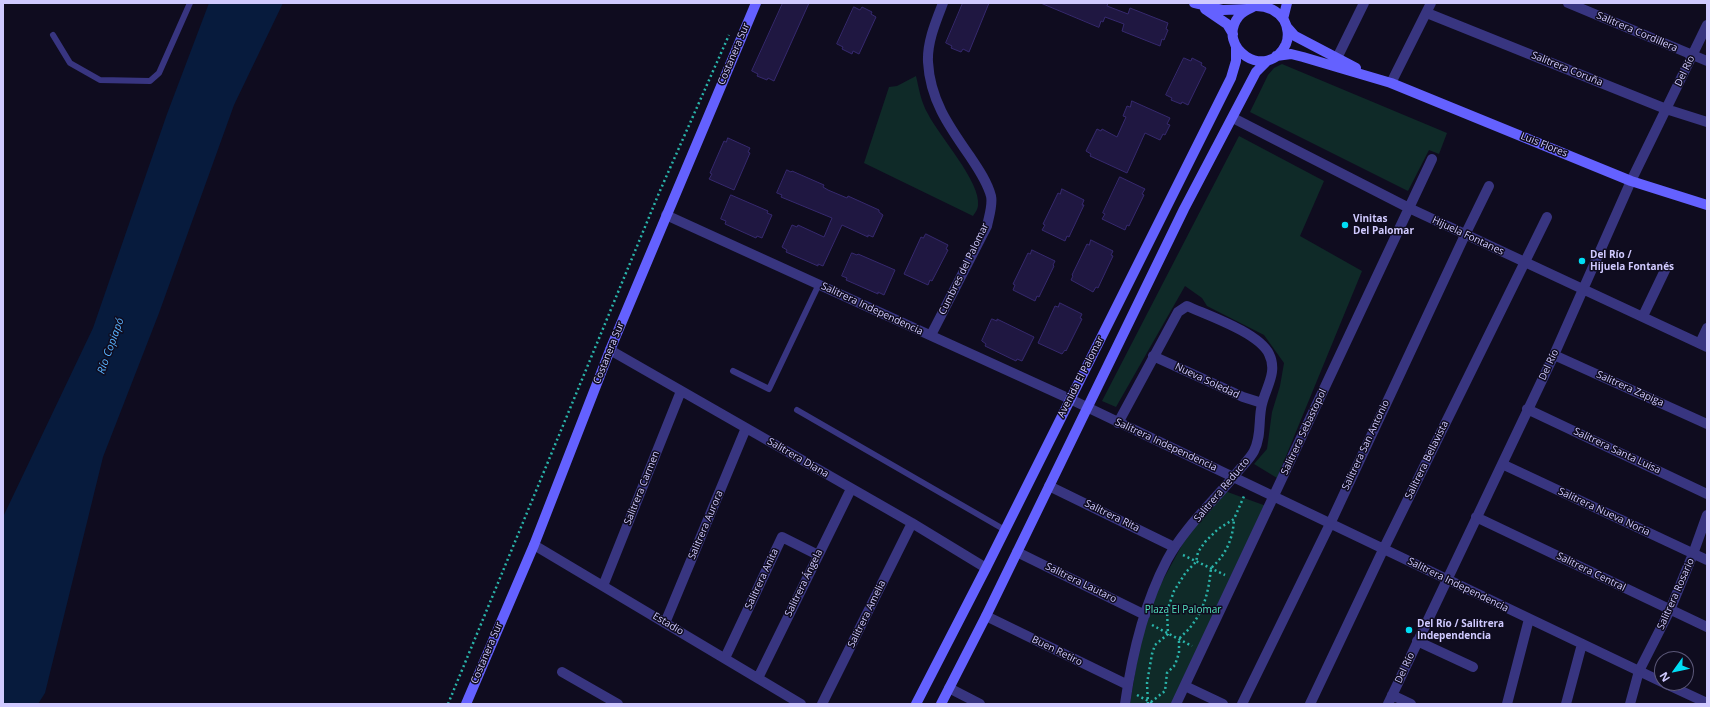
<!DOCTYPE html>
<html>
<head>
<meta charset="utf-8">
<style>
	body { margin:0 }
	#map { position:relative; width:1710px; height:707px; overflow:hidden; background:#0f0c1f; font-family:"Open Sans",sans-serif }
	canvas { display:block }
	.frame { position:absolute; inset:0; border:4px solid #d0caff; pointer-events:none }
	.north { position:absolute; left:1654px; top:651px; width:40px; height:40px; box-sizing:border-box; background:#0f0c1f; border:1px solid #5c5879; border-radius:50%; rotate:237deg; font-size:11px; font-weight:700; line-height:16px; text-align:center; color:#d0caff }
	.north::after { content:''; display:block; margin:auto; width:14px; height:18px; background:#00def5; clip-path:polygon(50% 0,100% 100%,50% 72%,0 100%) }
</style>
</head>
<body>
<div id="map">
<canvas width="1710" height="707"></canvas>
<div class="frame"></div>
<div class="north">N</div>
</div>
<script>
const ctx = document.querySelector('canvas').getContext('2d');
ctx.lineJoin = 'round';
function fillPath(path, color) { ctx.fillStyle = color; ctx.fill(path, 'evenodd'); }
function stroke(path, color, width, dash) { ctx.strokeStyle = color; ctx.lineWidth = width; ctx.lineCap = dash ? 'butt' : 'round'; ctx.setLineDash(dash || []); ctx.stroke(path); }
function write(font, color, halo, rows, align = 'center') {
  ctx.font = font + ' "Open Sans",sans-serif'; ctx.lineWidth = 3; ctx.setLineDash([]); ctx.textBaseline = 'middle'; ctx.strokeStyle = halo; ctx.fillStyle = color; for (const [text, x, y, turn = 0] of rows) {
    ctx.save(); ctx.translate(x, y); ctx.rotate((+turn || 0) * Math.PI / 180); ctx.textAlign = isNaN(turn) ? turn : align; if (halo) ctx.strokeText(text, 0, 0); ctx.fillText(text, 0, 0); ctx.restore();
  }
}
fillPath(new Path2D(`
	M1282 64 1447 133 1439 154 1429 150 1408 191 1250 112 1268 75 1274 68Z
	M916 76C919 89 921 102 928 114 939 136 981 182 978 205 978 209 975 213 973 216L864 163 889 87 897 86Z
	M1239 136 1324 181 1300 236 1362 271 1277 478 1254 464 1267 449 1272 412 1280 386 1284 363 1264 335 1207 306 1202 298 1185 286 1116 407 1102 401Z
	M1222 490 1269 507 1173 704H1130L1140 642 1153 598 1187 536Z`), '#0f2a28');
fillPath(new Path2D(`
	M209 3H283L234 105 159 313 103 457 45 693 38 704H3V517L93 328 167 114Z`), '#071b3d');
const building = new Path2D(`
	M783 3H809L774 81 768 78 767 80 757 76 758 74 752 71Z
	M963 3H989L969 52 963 49 961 52 951 48 952 46 946 43Z
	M1041 3H1108L1107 6 1128 14 1130 8 1168 23 1166 29 1168 30 1164 40 1162 39 1160 46 1122 31 1124 24 1105 17 1103 22 1101 21 1099 27Z
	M854 7 860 10 862 7 872 12 871 14 876 17 859 54 853 51 852 54 842 49 843 47 837 44Z
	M1184 58 1191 61 1192 58 1202 63 1201 65 1206 68 1188 105 1182 102 1181 104 1171 100 1172 98 1166 95Z
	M1132 101 1170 118 1167 124 1170 125 1165 135 1163 134 1160 140 1145 133 1127 173 1090 156 1091 154 1086 151 1097 129 1101 131 1102 129 1117 137 1126 117 1123 116 1127 106 1130 107Z
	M728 138 750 148 748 152 750 153 734 190 709 179 712 174 710 173 724 141 726 142Z
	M787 170 791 172 792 171 824 185 823 187 828 190 847 198 848 196 879 210V212L883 215 873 237 868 235V237L842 225 823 266 818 264V266L786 252 787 250 782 247 792 225 797 227 798 225 824 237 832 218 781 197 782 195 777 193Z
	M1120 177 1145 189 1142 194 1144 195 1129 226 1127 225 1125 230 1102 219 1105 214 1103 213Z
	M1062 189 1084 200 1082 205H1084L1069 237 1067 236 1065 241 1042 230 1045 225 1043 224 1058 193 1060 194Z
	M731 195 768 211 767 213 772 215 762 238 757 236 756 238 725 224 726 221 721 219Z
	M926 234 948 245 946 249 948 250 932 281 930 280 928 285 904 274 921 237 923 238Z
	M1091 240 1113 251 1111 255 1113 256 1098 288 1096 287 1093 292 1071 280 1073 276 1072 275 1087 244 1089 245Z
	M1032 250 1055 261 1053 265 1054 266 1039 297 1037 296 1035 301 1013 290 1015 285 1013 284 1028 253 1030 254Z
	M852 253 857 255 858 254 895 270 884 295 878 292V294L846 280 847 278 842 276Z
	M1060 303 1082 314 1080 318 1082 319 1066 351 1065 350 1062 354 1038 343 1055 306 1058 307Z
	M992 319 997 321V319L1034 337 1022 361 1017 359 1016 361 985 346 986 344 982 341Z`);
fillPath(building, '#1f1741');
stroke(building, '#36296e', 1);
stroke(new Path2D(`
	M1183 555 1225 575
	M1152 625 1192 646
	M1137 695 1154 704
	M1151 702 1165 691 1167 673 1175 665 1179 653V639C1183 634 1188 631 1192 625 1205 608 1209 589 1211 568 1226 555 1233 539 1234 519
	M448 704 659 193 729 35
	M1148 704 1147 683 1152 654 1155 645 1168 634 1167 611 1174 591 1186 572 1196 562 1198 552 1205 542 1218 529 1234 519 1245 494`), '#2ab4aa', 2.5, [2, 3]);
stroke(new Path2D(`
	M53 35 70 63 100 80 150 81 159 73 190 3
	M733 371 769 389 819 284
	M797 410 1005 530`), '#383580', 6);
stroke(new Path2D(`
	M1568 3 1707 61
	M1427 13 1666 109 1707 122
	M1337 58 1364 3
	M1391 83 1431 3
	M1233 118 1409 208 1707 347
	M666 215 1070 399 1662 682
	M1643 316 1667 266
	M931 335 987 226C989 216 993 205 991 196 987 181 977 167 969 155 948 125 930 99 928 62 927 42 936 21 943 3
	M1700 343 1707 328
	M610 350 912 523 986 568
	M1554 355 1707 424
	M1153 356 1243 397 1262 403
	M1527 409 1707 494
	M1118 423 1178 312 1187 306C1209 316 1259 333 1269 354 1278 372 1266 387 1262 404 1258 419 1262 435 1254 451 1250 459 1241 467 1235 475 1213 502 1184 528 1167 560 1144 604 1132 654 1125 704
	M1502 464 1707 560
	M1049 486 1174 547
	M1476 517 1707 627
	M534 545 801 704
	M1017 552 1145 615
	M603 586 681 391
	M986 616 1128 685
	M665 623 746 428
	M1417 641 1473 667
	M725 658 782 537 818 555
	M562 672 618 704
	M758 678 851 489
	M1664 683 1707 703
	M1185 686 1223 704
	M949 688 980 704
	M1392 695 1411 704
	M822 704 912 523
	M1176 704 1432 159
	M1242 704 1330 524 1465 235 1489 186
	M1310 704 1383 550 1547 217
	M1388 704 1554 355 1631 181 1707 25
	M1507 704 1529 619
	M1566 704 1582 644
	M1630 704 1639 671 1670 610 1693 554 1707 515`), '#383580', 10);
stroke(new Path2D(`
	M1194 3 1223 10 1247 9
	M1256 6C1268 6 1277 10 1284 20 1288 27 1289 37 1286 44 1268 83 1214 48 1239 16 1245 9 1253 8 1260 3
	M1205 9 1227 24 1233 34
	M1283 19 1287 3
	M1287 27 1295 36 1356 68
	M1276 56 1291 54 1303 57 1391 83 1631 181 1707 205
	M466 704 534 545 610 350 756 3
	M916 704 986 568 1231 78 1236 61V47
	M941 704 986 616 1184 209 1256 72 1267 61`), '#6461ff', 10);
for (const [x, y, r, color] of [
	[1345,225,4,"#00def5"],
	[1582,261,4,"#00def5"],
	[1409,630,4,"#00def5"]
]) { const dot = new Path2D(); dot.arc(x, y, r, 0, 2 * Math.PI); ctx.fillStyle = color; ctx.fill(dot); stroke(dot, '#0f0c1f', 1.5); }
write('10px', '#d0caff', '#0f0c1f', [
	["Salitrera Cordillera",1637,32,23],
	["Costanera Sur",734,54,-67],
	["Salitrera Coruña",1567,69,22],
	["Del Río",1685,71,-64],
	["Luis Flores",1544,145,22],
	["Hijuela Fontanes",1468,236,25],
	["Cumbres del Palomar",964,269,-64],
	["Salitrera Independencia",872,309,25],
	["Costanera Sur",609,353,-68],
	["Del Río",1549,365,-65],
	["Avenida El Palomar",1081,377,-63],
	["Nueva Soledad",1207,381,25],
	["Salitrera Zapiga",1630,389,24],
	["Salitrera Sebastopol",1304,432,-65],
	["Salitrera Independencia",1166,445,25],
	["Salitrera San Antonio",1366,445,-65],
	["Salitrera Santa Luisa",1617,451,25],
	["Salitrera Diana",798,458,30],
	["Salitrera Bellavista",1427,460,-64],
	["Salitrera Carmen",642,488,-68],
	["Salitrera Reducto",1222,490,-50],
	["Salitrera Nueva Noria",1604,512,25],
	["Salitrera Rita",1112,516,26],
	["Salitrera Aurora",706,525,-67],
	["Salitrera Central",1591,572,26],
	["Salitrera Anita",762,579,-65],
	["Salitrera Ángela",804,583,-64],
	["Salitrera Lautaro",1081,583,26],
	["Salitrera Independencia",1458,585,26],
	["Salitrera Rosario",1676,594,-66],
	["Salitrera Amelia",867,614,-64],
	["Estadio",668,624,31],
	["Buen Retiro",1057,651,26],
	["Costanera Sur",487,653,-67],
	["Del Río",1405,668,-65]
]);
write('bold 10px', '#d0caff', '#0f0c1f', [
	["Vinitas",1353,219],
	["Del Palomar",1353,231],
	["Del Río /",1590,255],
	["Hijuela Fontanés",1590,267],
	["Del Río / Salitrera",1417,624],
	["Independencia",1417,636]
], 'left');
write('10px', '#53e2bd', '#0f0c1f', [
	["Plaza El Palomar",1183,610]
]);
write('italic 11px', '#58b3ff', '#0f0c1f', [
	["Río Copiapó",111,346,-70]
]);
</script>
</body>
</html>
